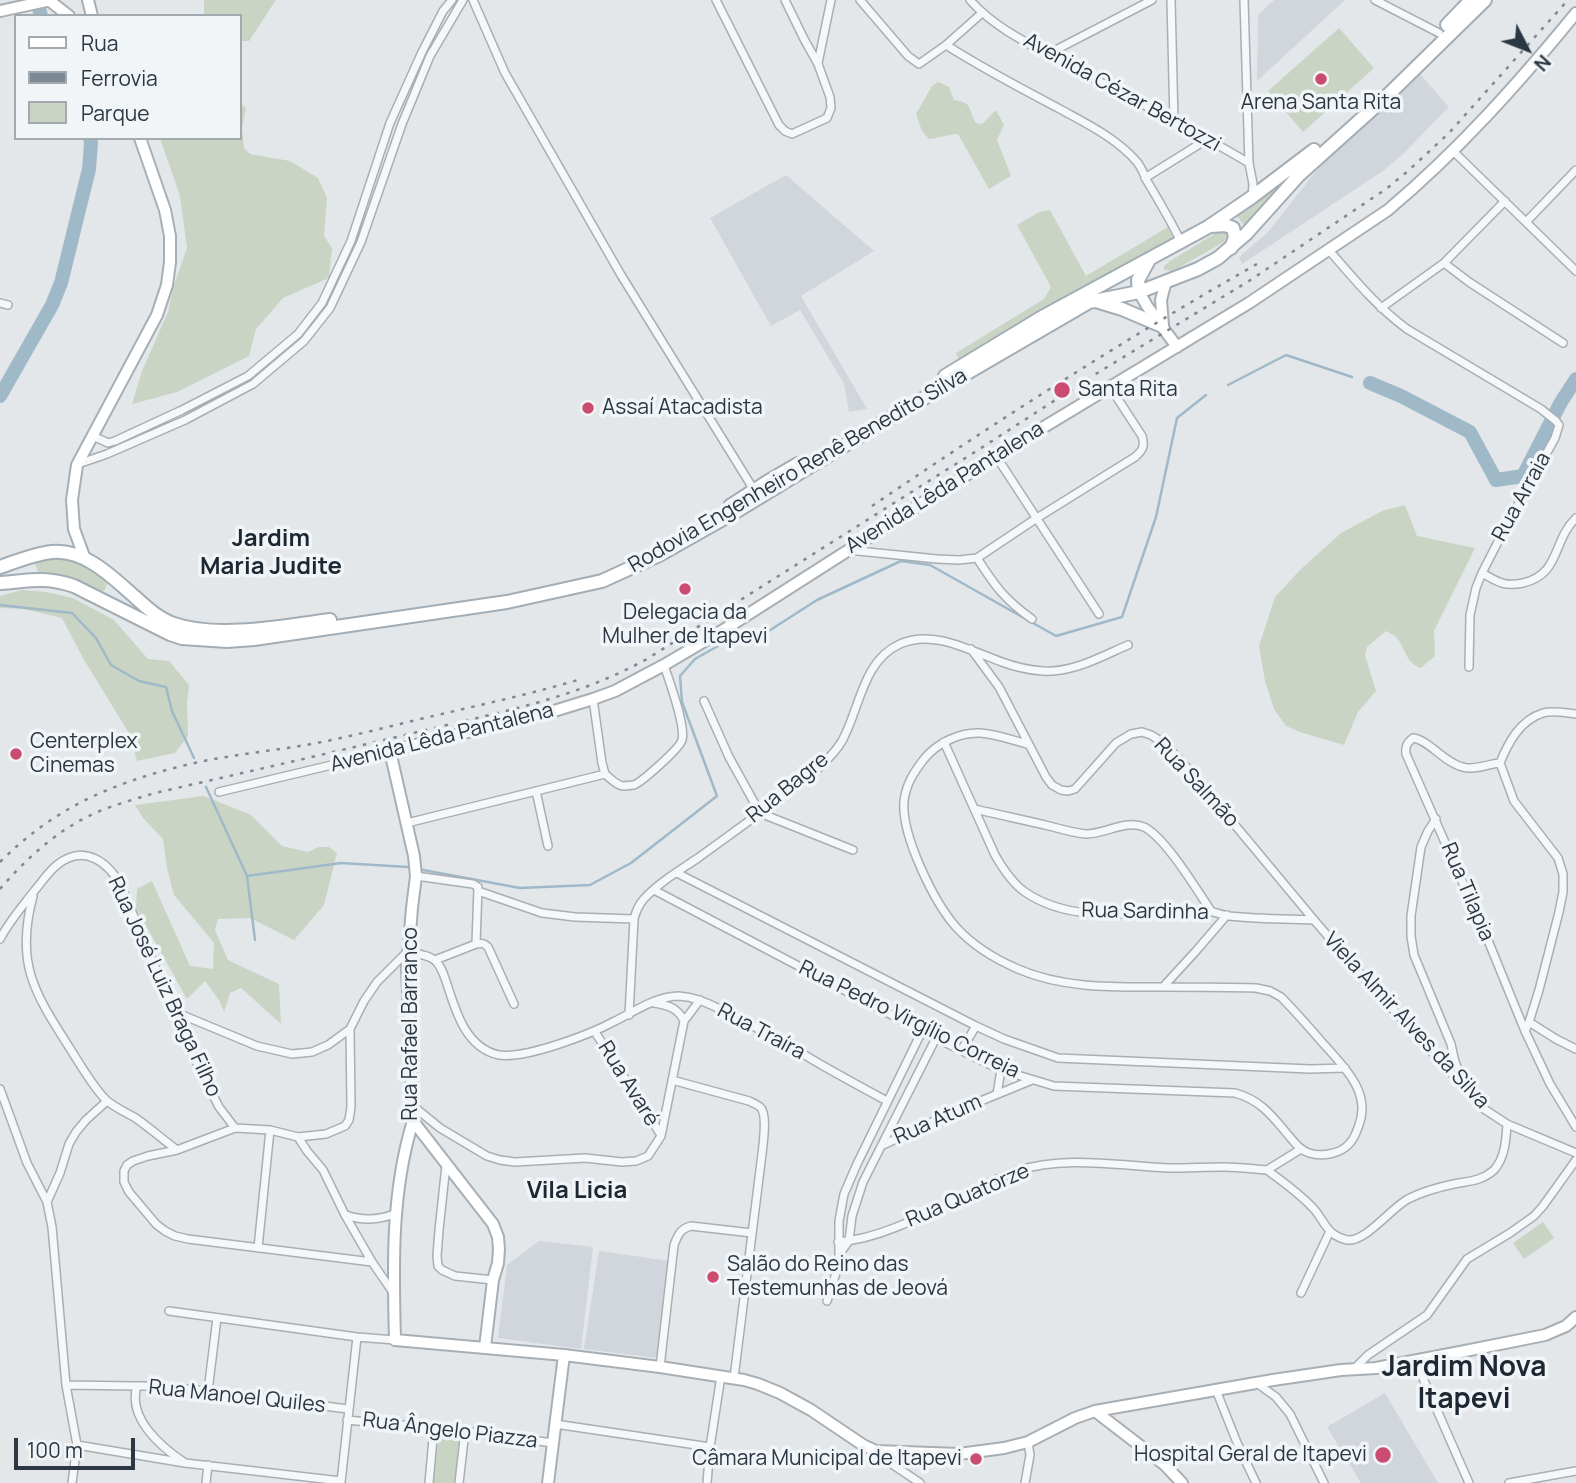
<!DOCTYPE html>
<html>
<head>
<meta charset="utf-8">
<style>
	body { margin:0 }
	#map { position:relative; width:1576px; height:1483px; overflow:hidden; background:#e3e7ea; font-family:Manrope,sans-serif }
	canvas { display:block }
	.legend { position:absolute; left:14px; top:14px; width:228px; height:126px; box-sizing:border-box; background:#f2f5f8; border:2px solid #a2a9af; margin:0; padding:9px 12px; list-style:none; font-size:21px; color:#2b3742 }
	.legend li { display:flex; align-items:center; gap:14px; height:35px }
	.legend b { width:35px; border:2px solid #a2a9af }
	.north { position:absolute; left:1492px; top:14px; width:70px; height:70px; -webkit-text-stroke:5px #f2f5f8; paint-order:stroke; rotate:132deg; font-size:19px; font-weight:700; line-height:28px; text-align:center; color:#2b3742 }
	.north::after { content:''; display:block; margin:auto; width:24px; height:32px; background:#2b3742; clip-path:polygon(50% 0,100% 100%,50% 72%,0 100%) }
	.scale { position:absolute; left:14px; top:1438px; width:121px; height:32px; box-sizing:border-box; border:4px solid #2b3742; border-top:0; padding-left:9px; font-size:21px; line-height:24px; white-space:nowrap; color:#2b3742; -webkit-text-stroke:5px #f2f5f8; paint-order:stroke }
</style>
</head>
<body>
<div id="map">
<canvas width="1576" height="1483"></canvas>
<ul class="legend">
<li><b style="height:9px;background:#fff"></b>Rua</li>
<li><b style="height:9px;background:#7d8994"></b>Ferrovia</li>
<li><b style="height:19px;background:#cad4c4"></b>Parque</li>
</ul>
<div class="north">N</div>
<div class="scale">100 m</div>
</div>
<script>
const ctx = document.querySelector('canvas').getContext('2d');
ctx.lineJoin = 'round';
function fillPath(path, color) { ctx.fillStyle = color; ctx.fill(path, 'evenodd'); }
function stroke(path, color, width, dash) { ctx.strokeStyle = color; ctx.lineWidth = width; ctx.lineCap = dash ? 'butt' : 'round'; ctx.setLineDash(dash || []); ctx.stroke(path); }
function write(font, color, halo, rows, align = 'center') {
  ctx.font = font + ' Manrope,sans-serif'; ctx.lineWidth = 7; ctx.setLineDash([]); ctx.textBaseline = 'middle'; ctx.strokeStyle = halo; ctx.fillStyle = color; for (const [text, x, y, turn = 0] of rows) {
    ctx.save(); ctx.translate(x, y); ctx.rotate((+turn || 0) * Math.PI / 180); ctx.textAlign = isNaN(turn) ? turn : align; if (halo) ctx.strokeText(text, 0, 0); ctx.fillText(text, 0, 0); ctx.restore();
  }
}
fillPath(new Path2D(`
	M1274 0H1345L1257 81 1258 15Z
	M1419 73 1449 107 1402 155 1383 171 1242 264 1239 257 1269 231 1316 171Z
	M786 175 874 251 801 296 867 409 849 412 844 384 800 310 771 326 710 218Z
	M539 1241 593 1247 581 1349 498 1338 507 1265Z
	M599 1251 670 1261 657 1358 584 1349Z
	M1385 1393 1438 1483H1361L1327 1427Z`), '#d1d6dc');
fillPath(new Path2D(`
	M204 0H276L249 41H240V16H204Z
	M1339 28 1374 68 1303 132 1268 91Z
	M938 82 949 87 954 100C974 103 967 108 976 123L982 124 996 110 1004 125 997 140 1011 176 989 189 958 134C948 134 940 138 929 139L922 131 916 114 932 86Z
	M240 104 246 108 242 128 244 148 250 154 290 161 318 178 327 198 324 236 332 248 329 278 283 298 256 329 249 356 177 392 132 404 142 371 168 312 173 288 187 248 180 196 160 138H240Z
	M1290 176 1264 209 1246 228 1236 215Z
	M1050 210 1086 276 1168 227 1174 239 960 361 956 353 1044 299 1051 287 1017 225 1039 212Z
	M1221 230 1227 234 1224 242 1178 268 1171 271 1164 270V266L1170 261Z
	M1405 505 1417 536 1475 548 1434 631 1435 656 1421 668C1405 663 1406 648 1396 637 1394 635 1388 632 1386 631L1367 647 1365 655 1376 691 1358 712 1344 745 1303 733 1286 726 1274 709 1265 681 1259 646 1275 597 1300 570 1341 533 1382 511Z
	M58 557C76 561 96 568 107 584L105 590 100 593 38 573 35 563 39 558Z
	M22 590 46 592 73 598 114 620 148 659 169 661 189 685 187 703 188 736 175 753 137 761 130 735 83 658 62 618 24 609 0 608V596Z
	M204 796 251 815 282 846 308 852 319 847H329L337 853 324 905 294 940 250 918 218 919 215 930 228 960 279 984 281 1024 241 988 230 993 224 1012 219 1000 205 981 187 999 136 908 137 889 152 881 190 966 213 969 214 943 174 895 167 868 163 839 143 818 135 805Z
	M1543 1222 1554 1238 1524 1259 1513 1243Z
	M439 1431 461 1433 455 1483H433Z`), '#cad4c4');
stroke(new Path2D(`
	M1228 385 1286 355 1352 377
	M0 605 72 613 96 638 111 665 139 681 166 687 172 711 194 758
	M206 787 247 876
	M423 870 520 888 590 885 631 863 717 796 682 702 680 676 695 659 725 642 764 634 817 600 901 561 930 565 1056 636 1122 617 1156 517 1177 418 1206 395
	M255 940 247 876 341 863 408 867`), '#9fb9c9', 2.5);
stroke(new Path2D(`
	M37 0 41 16
	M1370 383 1401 396 1470 432 1496 480 1523 476 1561 402 1576 379
	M0 396 52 305 61 283 89 169 91 143 90 138`), '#9fb9c9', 14);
const street = new Path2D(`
	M473 0 505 73 621 275 754 490
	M716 0 779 125 785 131 792 134 827 118 831 108 830 97 818 64 804 39 785 0
	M860 0 908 56 919 64 946 45 982 13
	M970 0C997 31 1038 48 1074 68 1132 99 1192 129 1249 163
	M1171 0 1174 121
	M1244 0 1249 163 1253 184 1252 197
	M1375 0 1439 33
	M946 45C982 68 1020 88 1058 108 1085 123 1117 138 1137 162 1142 168 1144 175 1147 181 1159 201 1171 221 1181 242
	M1048 54 1152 0
	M818 63 831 0
	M1453 151 1576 271
	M1145 178 1206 140
	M1526 222 1576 170
	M1328 249C1353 278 1376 306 1407 329L1541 409 1556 421 1559 425 1555 438 1503 532 1482 573 1476 588 1470 615 1469 667
	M1444 263 1469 282 1563 343
	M0 303 8 305
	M1381 308 1444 263 1505 201
	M93 436 108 443 115 441 182 410 248 376 298 334 322 303 351 241 390 123 422 52 443 11 452 0
	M996 456 1099 614
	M78 464 107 454 185 420 253 384 304 341 330 308 361 242 402 124 430 56 463 0
	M848 550 937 559 959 560 977 558 1037 518 1135 457C1143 450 1145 446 1142 436L1110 387
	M977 558C995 586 1004 599 1032 619
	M1482 573C1498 582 1504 587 1523 583 1561 574 1552 541 1576 518
	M971 649 999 687 1046 777 1052 785 1061 790 1068 791 1075 789 1116 743 1131 734 1142 732 1151 735 1165 744 1190 771 1314 920 1367 981 1484 1109 1507 1124 1576 1153
	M593 699 602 763 605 774
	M704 701 729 757 760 813 853 850
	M944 742 995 855C1003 869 1012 883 1025 892 1077 928 1150 909 1208 911 1215 912 1222 915 1229 916 1257 919 1286 919 1314 920
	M1500 763C1489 764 1477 769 1467 768 1445 765 1430 740 1413 738 1407 743 1405 746 1406 754L1485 933 1525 1031 1550 1084 1576 1127
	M605 774C610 778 616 785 623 786 625 786 632 785 634 785 643 781 680 748 682 740 686 725 669 681 664 665
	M536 791 548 846
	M219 792 390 751
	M975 809C1000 815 1024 820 1049 826 1061 829 1074 833 1086 834 1105 834 1127 819 1144 827 1165 837 1197 890 1211 911
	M1436 819 1428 831 1421 847 1411 916V936L1414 955 1451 1044 1455 1062 1464 1083
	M407 823 605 774
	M677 873 976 1026 1004 1039 1058 1058 1310 1069 1345 1068
	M416 876 473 884 478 887 476 944
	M654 890 922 1031 1001 1070 1054 1086 1235 1093C1261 1100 1273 1117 1289 1136 1295 1143 1300 1150 1309 1153 1322 1157 1340 1154 1349 1144 1354 1139 1357 1131 1359 1125 1372 1091 1341 1064 1321 1041 1308 1026 1295 1011 1281 997L1270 991 1256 988C1225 987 1195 987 1165 987 1116 987 1064 989 1018 969 995 959 973 946 956 927 934 902 901 835 904 801 906 784 914 772 924 759 937 743 960 732 980 733 996 734 1012 740 1027 744
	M478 891 542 913 575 917 634 919
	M33 896C15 963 34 992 69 1047 80 1064 92 1086 106 1100 114 1107 125 1112 134 1117 149 1127 162 1139 177 1150
	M0 939C10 920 22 907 35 890 42 882 48 872 57 865 84 843 109 862 122 888L190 1050 219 1107 235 1128
	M435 960 476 944C482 943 484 943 488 947L514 1004
	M1163 987 1196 951 1227 915
	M654 1003C668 1005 678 1008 684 1021
	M175 1012 257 1046 292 1054 312 1052 328 1045 350 1029
	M629 1015 634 919C636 911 638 906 643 900 658 883 679 871 698 858 728 836 758 815 788 792 799 783 811 775 821 766 828 759 837 750 842 741 860 709 862 661 900 644 934 629 970 651 1002 662 1015 667 1029 670 1043 671 1073 673 1102 656 1128 645
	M1529 1022 1556 1039 1576 1049
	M1525 1031 1529 1022 1539 990 1559 912 1563 892V874L1558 858 1514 801 1500 763C1508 743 1520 720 1543 713 1553 710 1566 713 1576 714
	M595 1032 661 1135
	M962 1049 976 1026
	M672 1080 749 1101C751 1102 758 1105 760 1107 768 1114 763 1143 762 1154L734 1378
	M0 1089 27 1163 47 1202
	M997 1094 1001 1070
	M413 1106 440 1128 487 1156 500 1160 515 1162 585 1158 622 1162 636 1161 648 1156 661 1136 684 1021 700 1000
	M298 1137 307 1151 323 1170 345 1215 372 1262 392 1291
	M883 1145 949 1114 1032 1080
	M446 1165 439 1230 437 1256 438 1266 442 1270 455 1276 493 1280
	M1267 1170C1283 1182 1299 1193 1313 1208 1320 1215 1324 1226 1332 1233 1336 1236 1342 1239 1347 1240 1366 1242 1391 1208 1408 1199 1422 1192 1439 1187 1454 1184 1469 1181 1482 1181 1494 1170 1505 1158 1506 1140 1507 1124
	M1267 1170 1301 1149
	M346 1215C363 1221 377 1220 395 1214
	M838 1242C900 1237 959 1192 1017 1171 1064 1155 1121 1166 1171 1168 1189 1168 1206 1167 1224 1167 1238 1167 1253 1169 1267 1170
	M258 1248 270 1130
	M839 1256 843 1249 849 1241 852 1216 863 1182 936 1038
	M372 1262 188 1239 175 1236 165 1231 156 1224 129 1192 124 1182V1171L127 1165 133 1161 148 1156 177 1150 235 1128 270 1130 298 1137 326 1134 345 1126 349 1120 351 1107 350 1029 364 1001 377 982 407 952C415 954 426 954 433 959 440 963 443 973 446 981 455 1009 465 1048 499 1055 526 1059 591 1034 615 1021 635 1011 657 996 679 996 696 997 709 1004 724 1011 751 1024 777 1039 803 1054 831 1071 859 1086 887 1101
	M1301 1293 1330 1231
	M827 1301 836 1273 839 1256V1221L844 1194 857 1164 922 1031
	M169 1311 357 1337 395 1340
	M1415 1360 1469 1483
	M660 1367 674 1245C678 1235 680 1229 691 1226L752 1233
	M1355 1368 1368 1355 1427 1315 1467 1259 1510 1233 1534 1216 1543 1206 1576 1160
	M1258 1384 1276 1397 1290 1414 1324 1483
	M66 1385 137 1386
	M1216 1390 1238 1445 1256 1483
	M208 1391 217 1318
	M347 1420 455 1430 553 1443
	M555 1424 710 1447
	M77 1445 185 1463 341 1481
	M877 1451 889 1462 920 1483
	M185 1463C161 1447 127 1418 137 1386H150L208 1391 348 1409
	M341 1482 357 1337
	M72 1483 77 1445 66 1385 52 1227 47 1202 60 1173 69 1144 76 1132 86 1120 107 1101
	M206 1483 208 1465
	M429 1483 434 1428
	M459 1483 465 1431
	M707 1483 710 1447 721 1376
	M1025 1483 1030 1455 1028 1442
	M1509 1483 1576 1471`);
const secondary = new Path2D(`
	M88 0 92 16
	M50 1 69 16
	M0 11 51 0
	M1576 13C1518 84 1458 151 1388 210L1249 303 996 456 725 629 664 665 615 691 593 699 554 711 390 751 414 856 416 876 412 908 407 968 413 1121C391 1192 393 1266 395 1340L564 1355 660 1367 744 1380 758 1384 780 1393 811 1410 863 1445 876 1451 959 1454 1004 1448 1028 1442 1075 1418 1095 1411 1273 1380 1341 1370 1376 1368 1460 1352 1545 1335 1566 1326 1576 1317
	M1139 292 1147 306 1177 347
	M1163 326 1161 300 1166 281
	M85 559 74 529 72 500 77 465 157 315 167 285 170 262V236L165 210 140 138
	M413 1121 493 1224 498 1237 499 1249 498 1263 493 1280 485 1347
	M1095 1411 1165 1465 1182 1483
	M548 1483 564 1355`);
const primary = new Path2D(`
	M1447 25 1471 0
	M1211 226 1225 225 1233 228 1235 237 1231 248
	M1139 292 1138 280 1149 260
	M1096 301 1122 309 1162 326
	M945 376 1044 316 1208 227 1252 197 1314 150
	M730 506 767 482 798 464
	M0 567C17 561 34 554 52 552 85 549 112 577 135 597 147 608 159 619 174 624 217 639 285 626 330 620
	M0 583C30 581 44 576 74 586L170 634 182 638 227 641 254 639 507 602 602 581 659 555 737 511 883 422 1089 302 1139 292 1198 269 1218 258 1246 234 1299 175 1388 95 1485 0`);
stroke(street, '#a8afb4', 10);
stroke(secondary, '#a8afb4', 14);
stroke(primary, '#a2adb6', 16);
stroke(street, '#f5f7f9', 7);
stroke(secondary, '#fff', 10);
stroke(primary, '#fff', 12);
stroke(new Path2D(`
	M872 506C997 421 1125 339 1257 264
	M0 862C54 808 112 783 186 765 231 754 277 751 322 742 362 734 402 723 442 714 488 703 535 693 581 679
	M0 889C26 859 56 831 93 814 113 805 135 799 155 793 247 772 339 751 430 729 506 711 578 697 647 659L978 450 1094 375 1249 281 1386 189 1408 171 1449 133 1568 0`), '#7d8994', 2.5, [3.5, 7]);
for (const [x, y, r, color] of [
	[1321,79,7,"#ca4d71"],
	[1062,390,9,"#ca4d71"],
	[588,408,7,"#ca4d71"],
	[685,589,7,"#ca4d71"],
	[16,754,7,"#ca4d71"],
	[713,1277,7,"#ca4d71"],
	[1383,1455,9,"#ca4d71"],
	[976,1459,7,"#ca4d71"]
]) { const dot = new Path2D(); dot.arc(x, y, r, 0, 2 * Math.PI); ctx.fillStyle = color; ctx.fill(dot); stroke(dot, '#f2f5f8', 2.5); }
write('21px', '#2b3742', '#f2f5f8', [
	["Avenida Cézar Bertozzi",1122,93,29],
	["Rodovia Engenheiro Renê Benedito Silva",798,471,-30],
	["Avenida Lêda Pantalena",945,488,-32],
	["Rua Arraia",1522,497,-61],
	["Avenida Lêda Pantalena",442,738,-14],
	["Rua Salmão",1196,783,47],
	["Rua Bagre",788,788,-39],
	["Rua Tilapia",1467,892,67],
	["Rua Sardinha",1145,912,1],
	["Rua José Luiz Braga Filho",164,987,65],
	["Rua Pedro Virgílio Correia",909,1020,26],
	["Viela Almir Alves da Silva",1406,1021,47],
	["Rua Rafael Barranco",411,1024,-90],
	["Rua Traíra",761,1032,28],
	["Rua Avaré",628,1084,58],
	["Rua Atum",938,1120,-24],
	["Rua Quatorze",968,1196,-23],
	["Rua Manoel Quiles",237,1397,6],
	["Rua Ângelo Piazza",450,1431,7]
]);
write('21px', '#2b3742', '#f2f5f8', [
	["Arena Santa Rita",1321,103,"center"],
	["Santa Rita",1078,390],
	["Assaí Atacadista",602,408],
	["Delegacia da",685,613,"center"],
	["Mulher de Itapevi",685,637,"center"],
	["Centerplex",30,742],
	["Cinemas",30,766],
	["Salão do Reino das",727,1265],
	["Testemunhas de Jeová",727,1289],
	["Hospital Geral de Itapevi",1367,1455,"right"],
	["Câmara Municipal de Itapevi",962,1459,"right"]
], 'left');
write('bold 24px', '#1d2833', '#f2f5f8', [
	["Jardim",271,539],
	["Maria Judite",271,567],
	["Vila Licia",577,1191]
]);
write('bold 28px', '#1d2833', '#f2f5f8', [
	["Jardim Nova",1464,1368],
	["Itapevi",1464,1400]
]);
</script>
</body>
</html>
